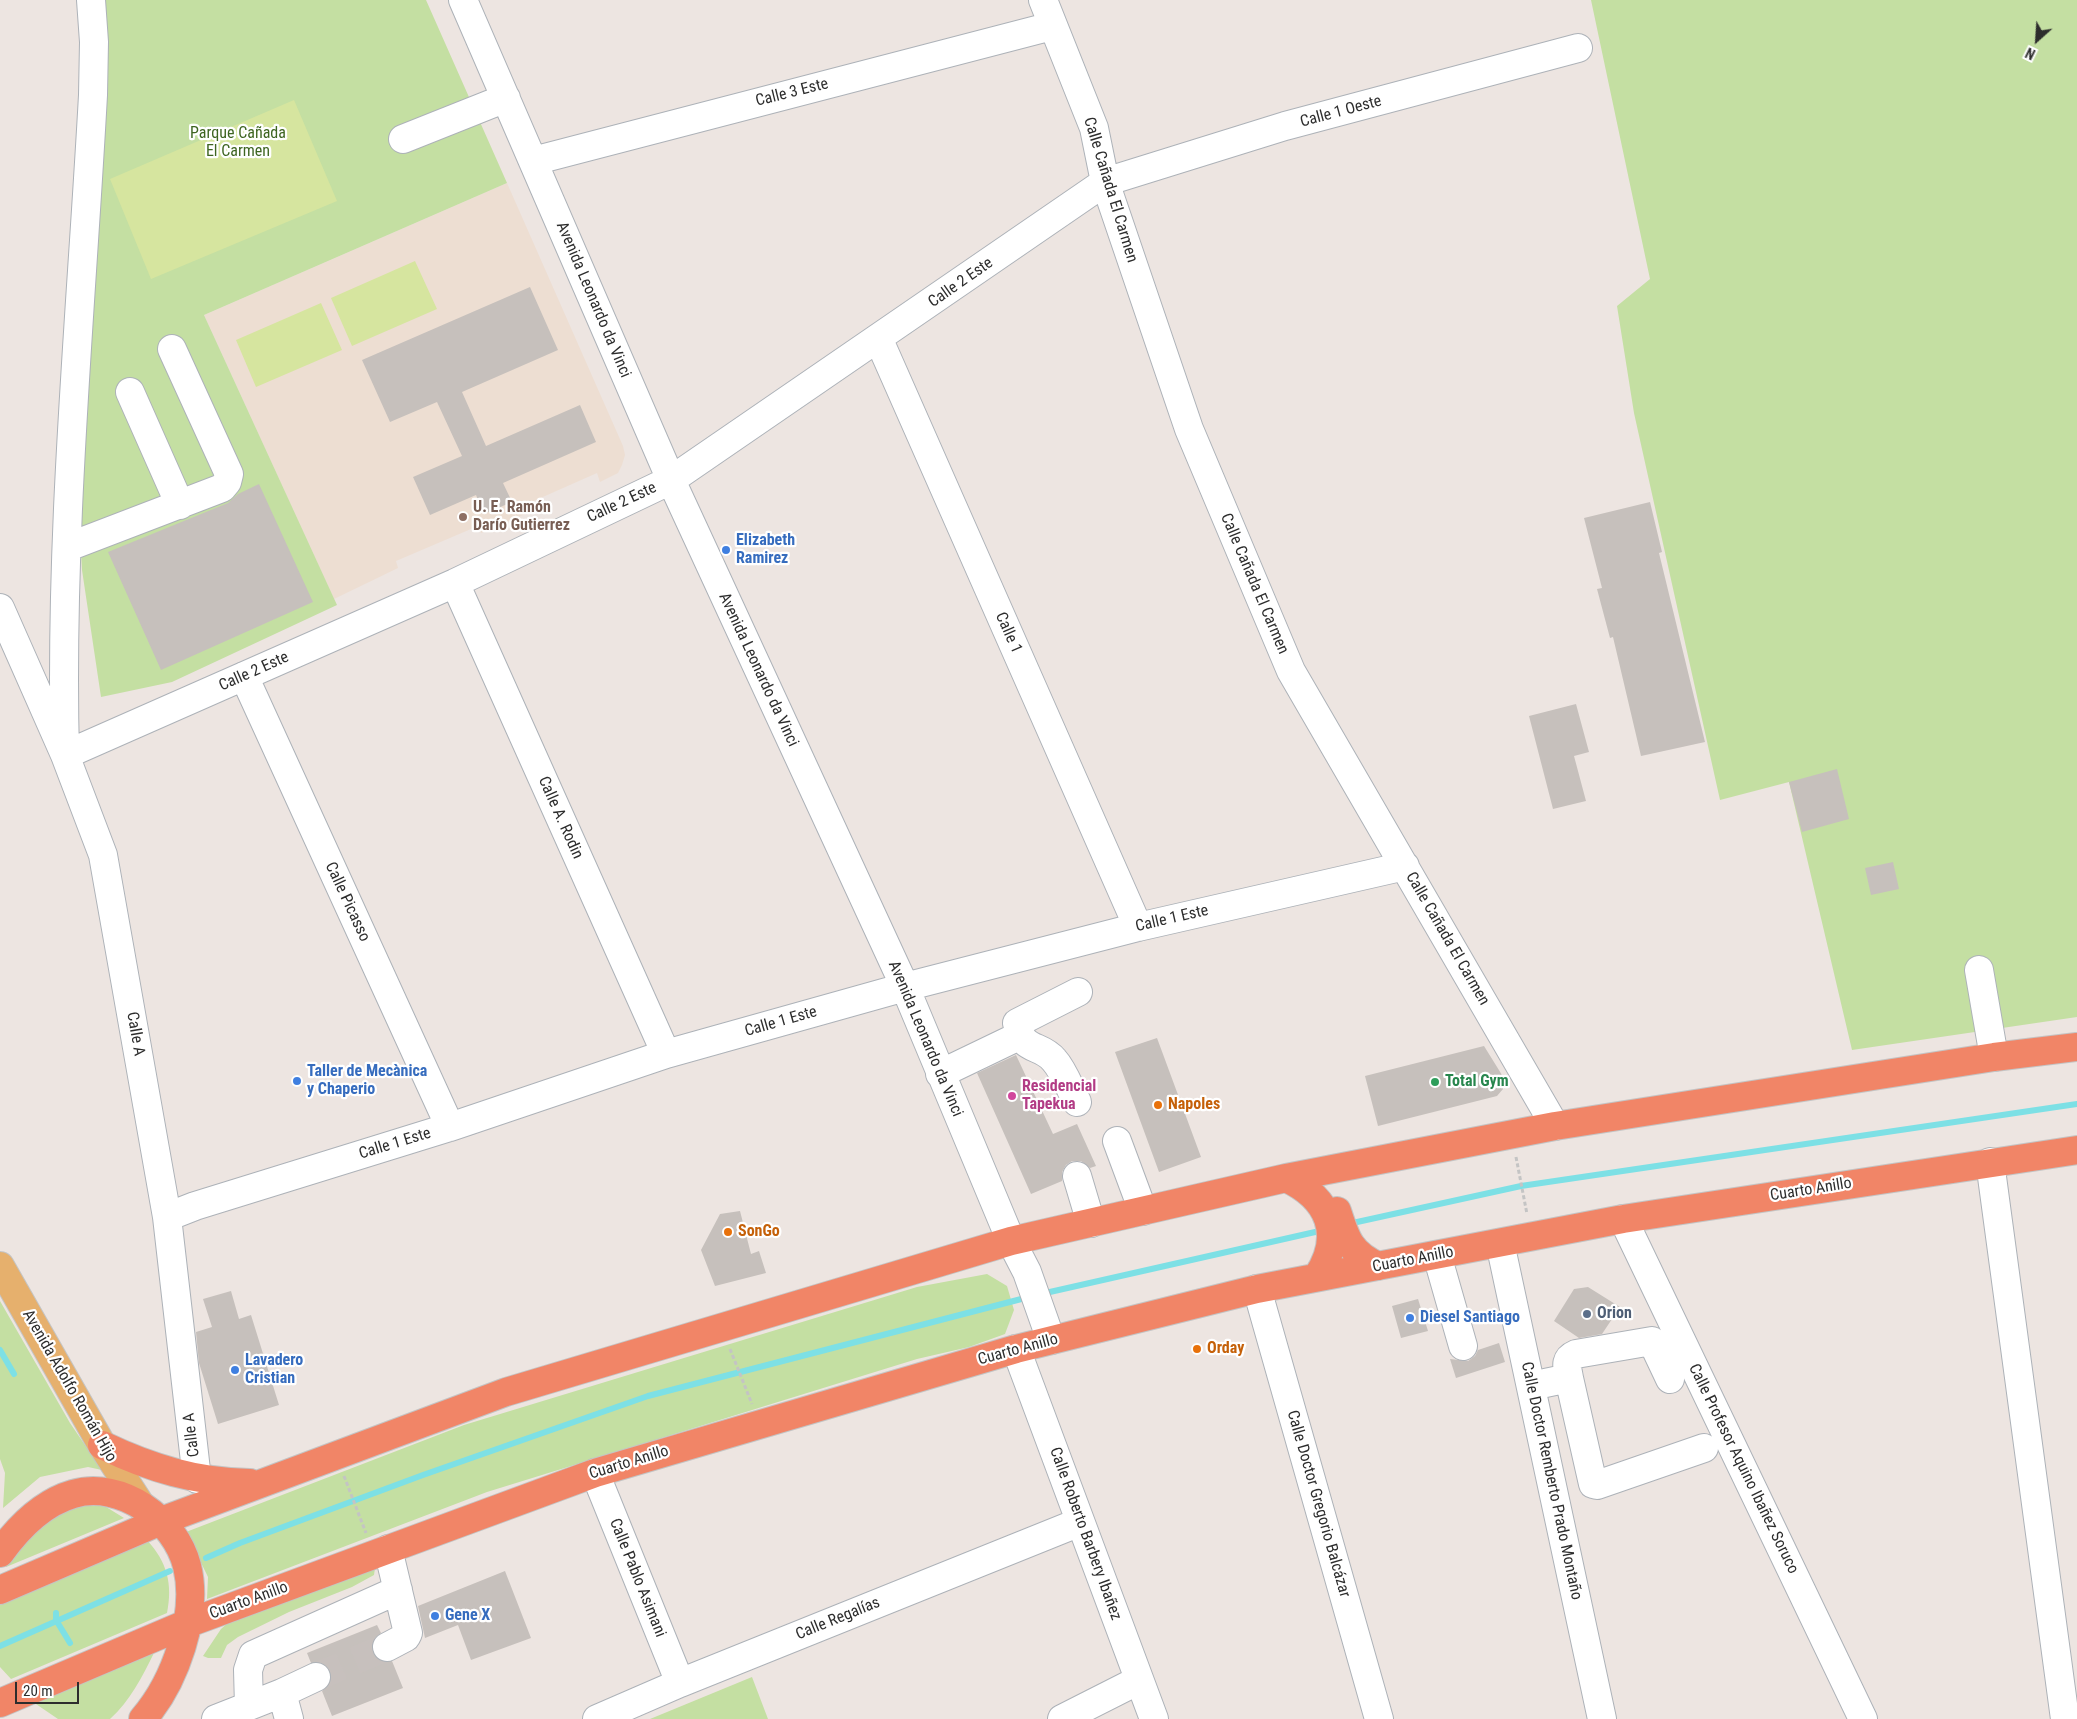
<!DOCTYPE html>
<html>
<head>
<meta charset="utf-8">
<style>
	body { margin:0 }
	#map { position:relative; width:2077px; height:1719px; overflow:hidden; background:#ede5e1; font-family:"Roboto Condensed",sans-serif }
	canvas { display:block }
	.north { position:absolute; left:2012px; top:15px; width:50px; height:50px; -webkit-text-stroke:4px #fff; paint-order:stroke; rotate:206deg; font-size:14px; font-weight:700; line-height:20px; text-align:center; color:#2d2d2d }
	.north::after { content:''; display:block; margin:auto; width:18px; height:22px; background:#2d2d2d; clip-path:polygon(50% 0,100% 100%,50% 72%,0 100%) }
	.scale { position:absolute; left:15px; top:1682px; width:64px; height:22px; box-sizing:border-box; border:2px solid #2d2d2d; border-top:0; padding-left:6px; font-size:15px; line-height:18px; white-space:nowrap; color:#2d2d2d; -webkit-text-stroke:4px #fff; paint-order:stroke }
</style>
</head>
<body>
<div id="map">
<canvas width="2077" height="1719"></canvas>
<div class="north">N</div>
<div class="scale">20 m</div>
</div>
<script>
const ctx = document.querySelector('canvas').getContext('2d');
ctx.lineJoin = 'round';
function fillPath(path, color) { ctx.fillStyle = color; ctx.fill(path, 'evenodd'); }
function stroke(path, color, width, dash) { ctx.strokeStyle = color; ctx.lineWidth = width; ctx.lineCap = dash ? 'butt' : 'round'; ctx.setLineDash(dash || []); ctx.stroke(path); }
function write(font, color, halo, rows, align = 'center') {
  ctx.font = font + ' "Roboto Condensed",sans-serif'; ctx.lineWidth = 4.5; ctx.setLineDash([]); ctx.textBaseline = 'middle'; ctx.strokeStyle = halo; ctx.fillStyle = color; for (const [text, x, y, turn = 0] of rows) {
    ctx.save(); ctx.translate(x, y); ctx.rotate((+turn || 0) * Math.PI / 180); ctx.textAlign = isNaN(turn) ? turn : align; if (halo) ctx.strokeText(text, 0, 0); ctx.fillText(text, 0, 0); ctx.restore();
  }
}
fillPath(new Path2D(`
	M507 183 623 446 625 455 622 465 618 473 600 482 597 473 527 504 530 512 481 533 478 526 396 561 398 568 334 599 204 315Z`), '#edded2');
fillPath(new Path2D(`
	M96 0H426L507 183 204 315 337 605 172 682 101 697 82 570 71 387Z
	M1591 0H2077V1017L1852 1050 1789 782 1720 800 1634 413 1617 306 1650 279Z
	M987 1274 1007 1286 1014 1310 1005 1334 969 1347 917 1359 487 1492 207 1599 208 1577 186 1532 464 1425 917 1287Z
	M0 1301 70 1423 102 1470 88 1467 40 1477 3 1508 5 1473 0 1459Z
	M81 1503 103 1505 124 1518 6 1567C6 1531 55 1516 81 1503Z
	M147 1540C167 1562 173 1584 167 1613L11 1679 0 1667V1605Z
	M375 1568 374 1575 352 1587 289 1612 238 1637 227 1645 221 1658H208L203 1656 221 1629 230 1621Z
	M154 1653C142 1677 130 1701 110 1719H58L33 1702Z
	M752 1677 768 1719H650Z`), '#c4dfa2');
fillPath(new Path2D(`
	M294 100 337 201 151 279 110 179Z
	M415 261 437 309 352 346 331 298Z
	M321 303 342 350 256 387 236 340Z`), '#d6e59f');
stroke(new Path2D(`
	M1348 1224 1521 1186 2077 1104
	M1041 1294 1324 1230
	M0 1350 14 1374
	M206 1558 240 1543 423 1475 648 1396 1029 1297
	M56 1613V1620L70 1643
	M0 1646 170 1571`), '#7de0e5', 6);
fillPath(new Path2D(`
	M530 287 558 350 462 392 486 446 580 405 596 442 503 483 512 502 484 514 476 495 430 515 413 477 462 456 437 402 390 422 362 360Z
	M259 484 313 602 161 670 108 552 228 503 238 494Z
	M1650 502 1662 552 1659 553 1705 742 1641 756 1613 637 1610 638 1597 589 1602 588 1584 518Z
	M1576 704 1589 752 1574 756 1586 801 1553 809 1529 716Z
	M1837 769 1849 819 1802 832 1789 782Z
	M1893 862 1899 889 1871 895 1865 868Z
	M1157 1038 1201 1157 1159 1172 1115 1052Z
	M1484 1046 1502 1075 1503 1089 1497 1096 1378 1126 1365 1076Z
	M1016 1055 1053 1134 1077 1124 1096 1166 1090 1168 1081 1161H1072L1066 1165 1062 1172V1181L1031 1194 977 1073Z
	M740 1211 751 1254 759 1251 766 1273 715 1286 701 1250 720 1214Z
	M1588 1287 1620 1307 1602 1334 1579 1338 1554 1321 1574 1289Z
	M231 1291 239 1319 251 1315 279 1405 218 1424 199 1363 196 1332 212 1327 203 1299Z
	M1418 1299 1428 1331 1401 1338 1392 1306Z
	M1499 1343 1505 1362 1456 1378 1450 1359 1468 1361 1475 1356 1478 1350Z
	M505 1571 531 1638 471 1660 458 1625 425 1638 418 1606Z
	M377 1625 381 1633 374 1639 371 1646 373 1654 379 1660 392 1661 403 1688 332 1716 322 1691 329 1685 332 1678 330 1671 324 1664 311 1663 307 1653Z`), '#c6c0bc');
stroke(new Path2D(`
	M316 1677 387 1647`), '#c7c0bd', 28, [28, 14]);
const minor = new Path2D(`
	M91 0 94 42 93 95C81 315 59 535 65 755L455 583 671 480 1105 182 1285 126 1578 48
	M463 0 671 480 905 987 1011 1241 1027 1272 1051 1340
	M1043 0 1094 128 1105 182 1189 429 1291 671 1555 1126
	M403 139 506 98
	M533 161 1052 26
	M879 340 1138 927
	M130 392 180 505
	M68 547 222 488 227 482 229 474 172 349
	M455 583 666 1054
	M0 608 65 755 103 855 167 1217 197 1479
	M244 676 450 1127
	M1979 970 1994 1057
	M940 1074 1019 1036
	M1077 1102C1070 1089 1064 1071 1054 1060 1040 1043 1022 1053 1017 1023L1078 992
	M1117 1141 1143 1211
	M1990 1162 2065 1719
	M1077 1176 1091 1223
	M167 1217 195 1206 450 1127 666 1054 905 987 1138 927 1405 866
	M1623 1219 1863 1719
	M1500 1243 1602 1719
	M1437 1255 1463 1346
	M1257 1289 1379 1719
	M1016 1349 1154 1719
	M1569 1378 1593 1484 1597 1485 1704 1448
	M1531 1386 1569 1378C1567 1367 1564 1359 1576 1354L1652 1341 1670 1379
	M595 1473 680 1683
	M387 1647 406 1637 408 1633 388 1549
	M249 1706 248 1670 253 1655 398 1590
	M216 1719 282 1693
	M289 1719 282 1693 316 1677
	M597 1719 680 1683 1080 1522
	M1062 1719 1139 1680`);
const major = new Path2D(`
	M0 1266 102 1445 140 1504`);
const highway = new Path2D(`
	M1286 1178C1329 1198 1345 1235 1317 1277
	M1337 1211C1346 1239 1350 1253 1378 1266
	M102 1445C150 1468 196 1482 250 1483
	M0 1553C18 1528 42 1503 73 1494 121 1480 175 1519 187 1566 199 1615 175 1682 143 1719
	M0 1590 161 1521 506 1392 1011 1241 1286 1178 1555 1126 1994 1057 2077 1047
	M0 1703 186 1624 595 1473 1016 1349 1257 1289 1623 1219 2077 1150`);
stroke(minor, '#adb2b8', 30);
stroke(major, '#c4c4c4', 30);
stroke(highway, '#c4c4c4', 30);
stroke(new Path2D(`
	M1516 1157 1527 1214
	M730 1349 752 1404
	M344 1476 366 1533`), '#c4c4c4', 3, [4, 2.5]);
stroke(minor, '#fff', 28);
stroke(major, '#e6b06d', 28);
stroke(highway, '#f18567', 28);
for (const [x, y, r, color] of [
	[463,517,5,"#8d6e63"],
	[726,550,5,"#3f7fe0"],
	[297,1081,5,"#3f7fe0"],
	[1435,1082,5,"#2e9e5b"],
	[1012,1096,5,"#d1479c"],
	[1158,1105,5,"#e8710a"],
	[728,1232,5,"#e8710a"],
	[1587,1314,5,"#5c6f8a"],
	[1410,1318,5,"#3f7fe0"],
	[1197,1349,5,"#e8710a"],
	[235,1370,5,"#3f7fe0"],
	[435,1616,5,"#3f7fe0"]
]) { const dot = new Path2D(); dot.arc(x, y, r, 0, 2 * Math.PI); ctx.fillStyle = color; ctx.fill(dot); stroke(dot, '#fff', 2); }
write('16px', '#2d2d2d', '#fff', [
	["Calle 3 Este",792,93,-14],
	["Calle 1 Oeste",1341,112,-15],
	["Calle Cañada El Carmen",1110,190,73],
	["Calle 2 Este",961,283,-35],
	["Avenida Leonardo da Vinci",593,300,67],
	["Calle 2 Este",622,503,-25],
	["Calle Cañada El Carmen",1254,584,67],
	["Calle 1",1008,633,66],
	["Avenida Leonardo da Vinci",758,670,65],
	["Calle 2 Este",254,672,-24],
	["Calle A. Rodin",560,818,66],
	["Calle Picasso",347,902,65],
	["Calle 1 Este",1172,919,-13],
	["Calle Cañada El Carmen",1447,939,60],
	["Calle 1 Este",781,1022,-16],
	["Calle A",135,1034,80],
	["Avenida Leonardo da Vinci",925,1039,67],
	["Calle 1 Este",395,1144,-17],
	["Cuarto Anillo",1811,1190,-9],
	["Cuarto Anillo",1413,1260,-11],
	["Cuarto Anillo",1018,1350,-15],
	["Avenida Adolfo Román Hijo",69,1386,60],
	["Calle A",192,1435,-97],
	["Cuarto Anillo",629,1463,-17],
	["Calle Profesor Aquino Ibañez Soruco",1743,1469,64],
	["Calle Doctor Remberto Prado Montaño",1551,1481,78],
	["Calle Doctor Gregorio Balcázar",1318,1504,74],
	["Calle Roberto Barbery Ibañez",1085,1534,70],
	["Calle Pablo Asimani",637,1578,68],
	["Cuarto Anillo",249,1601,-20],
	["Calle Regalías",838,1619,-22]
]);
write('16px', '#3e6521', '#fff', [
	["Parque Cañada",238,134],
	["El Carmen",238,152]
]);
write('bold 16px', '#785e54', '#fff', [
	["U. E. Ramón",473,508],
	["Darío Gutierrez",473,526]
], 'left');
write('bold 16px', '#366cbe', '#fff', [
	["Elizabeth",736,541],
	["Ramirez",736,559],
	["Taller de Mecànica",307,1072],
	["y Chaperio",307,1090],
	["Diesel Santiago",1420,1318],
	["Lavadero",245,1361],
	["Cristian",245,1379],
	["Gene X",445,1616]
], 'left');
write('bold 16px', '#27864d', '#fff', [
	["Total Gym",1445,1082]
], 'left');
write('bold 16px', '#b23c85', '#fff', [
	["Residencial",1022,1087],
	["Tapekua",1022,1105]
], 'left');
write('bold 16px', '#c56008', '#fff', [
	["Napoles",1168,1105],
	["SonGo",738,1232],
	["Orday",1207,1349]
], 'left');
write('bold 16px', '#4e5e75', '#fff', [
	["Orion",1597,1314]
], 'left');
</script>
</body>
</html>
